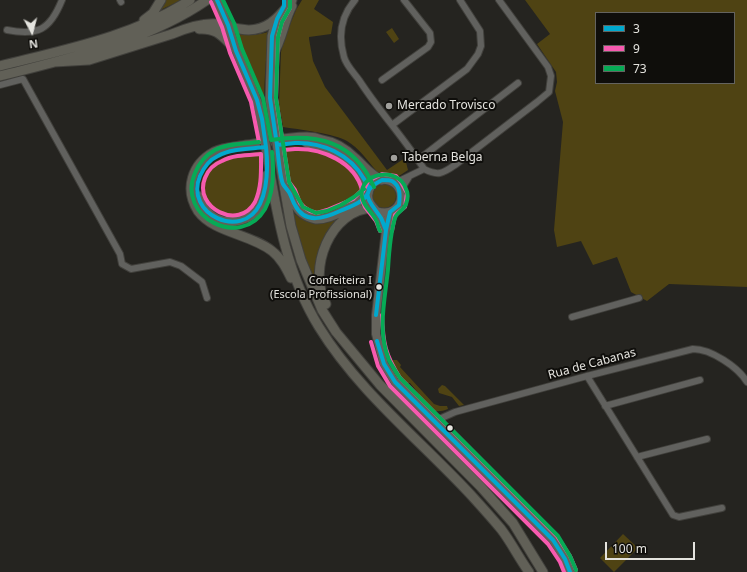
<!DOCTYPE html>
<html>
<head>
<meta charset="utf-8">
<style>
	body { margin:0 }
	#map { position:relative; width:747px; height:572px; overflow:hidden; background:#252420; font-family:"Noto Sans",sans-serif }
	canvas { display:block }
	.legend { position:absolute; left:595px; top:12px; width:140px; height:72px; box-sizing:border-box; background:#0f0e0b; border:1px solid #64635f; margin:0; padding:5px 7px; list-style:none; font-size:12px; color:#e4e3de }
	.legend li { display:flex; align-items:center; gap:8px; height:20px }
	.legend b { width:20px; border:1px solid #64635f }
	.north { position:absolute; left:12px; top:12px; width:40px; height:40px; -webkit-text-stroke:3px #0f0e0b; paint-order:stroke; rotate:173deg; font-size:11px; font-weight:700; line-height:16px; text-align:center; color:#e4e3de }
	.north::after { content:''; display:block; margin:auto; width:14px; height:18px; background:#e4e3de; clip-path:polygon(50% 0,100% 100%,50% 72%,0 100%) }
	.scale { position:absolute; left:605px; top:542px; width:90px; height:18px; box-sizing:border-box; border:2px solid #e4e3de; border-top:0; padding-left:5px; font-size:12px; line-height:14px; white-space:nowrap; color:#e4e3de; -webkit-text-stroke:3px #0f0e0b; paint-order:stroke }
</style>
</head>
<body>
<div id="map">
<canvas width="747" height="572"></canvas>
<ul class="legend">
<li><b style="height:5px;background:#00a9ce"></b>3</li>
<li><b style="height:5px;background:#f75aaf"></b>9</li>
<li><b style="height:5px;background:#06aa56"></b>73</li>
</ul>
<div class="north">N</div>
<div class="scale">100 m</div>
</div>
<script>
const ctx = document.querySelector('canvas').getContext('2d');
ctx.lineJoin = 'round';
function fillPath(path, color) { ctx.fillStyle = color; ctx.fill(path, 'evenodd'); }
function stroke(path, color, width, dash) { ctx.strokeStyle = color; ctx.lineWidth = width; ctx.lineCap = dash ? 'butt' : 'round'; ctx.setLineDash(dash || []); ctx.stroke(path); }
function write(font, color, halo, rows, align = 'center') {
  ctx.font = font + ' "Noto Sans",sans-serif'; ctx.lineWidth = 4; ctx.setLineDash([]); ctx.textBaseline = 'middle'; ctx.strokeStyle = halo; ctx.fillStyle = color; for (const [text, x, y, turn = 0] of rows) {
    ctx.save(); ctx.translate(x, y); ctx.rotate((+turn || 0) * Math.PI / 180); ctx.textAlign = isNaN(turn) ? turn : align; if (halo) ctx.strokeText(text, 0, 0); ctx.fillText(text, 0, 0); ctx.restore();
  }
}
fillPath(new Path2D(`
	M164 0H182L158 11Z
	M302 0H319L314 9 333 22 331 34 309 37V39L313 61 325 87 387 170 405 158 408 170 399 176 377 172C368 161 359 148 347 141 336 134 297 129 283 127L279 104 281 52 284 39 296 10Z
	M525 0H747V287L669 284 647 301 631 292 617 257 593 265 581 241 557 247 554 230 563 122 555 91 557 82 556 72 537 44 550 34ZM596 13H734V83H596Z
	M392 28 399 39 394 43 386 32Z
	M232 31C245 35 254 36 268 32L265 74 264 97 270 137 267 138Z
	M295 146 322 149 344 160 365 186C364 189 363 194 360 197 348 207 312 222 300 208 289 194 290 174 286 158L259 161C260 171 262 181 260 191 259 200 253 209 245 213 207 231 182 177 220 159 229 155 240 154 250 153 265 151 280 148 295 146Z
	M372 196a12 12 0 1 1 24 0a12 12 0 1 1-24 0Z
	M365 201 367 206 341 219 317 268 315 283 307 264 292 212 299 217 308 221Z
	M389 360H397L401 365 400 367 434 404 440 406H447L448 409C433 415 429 408 419 398V394L410 383 405 384 394 370Z
	M442 385 445 386 464 405 459 406 452 397 439 393 438 389Z
	M623 534 638 548 614 572 600 558Z`), '#4f4313');
const minor = new Path2D(`
	M120 0 121 2
	M355 0C341 16 338 36 344 57 346 65 354 73 359 80 379 111 404 138 424 169
	M7 30C38 36 50 30 62 0
	M382 80 428 47 431 42 430 33 404 0
	M0 85 23 79 120 254 122 264 131 269 170 262 181 266 202 282 207 298
	M392 125 467 69 478 54 481 46 480 31 460 0
	M418 160 518 83
	M424 169C438 176 442 174 455 165L537 102 549 92 551 76 548 67 499 0
	M392 181H399L424 169
	M400 189 404 185 409 177
	M572 317 639 298
	M587 376 673 515 679 517 722 508
	M605 406 700 380
	M435 421 455 412 587 376 693 349C711 349 738 367 747 382
	M637 457 707 439`);
const major = new Path2D(`
	M376 211C386 214 396 212 400 202 407 181 375 170 369 191 365 204 377 208 381 218 383 221 384 226 386 230
	M390 212 386 230 376 315V334L384 364 395 382 553 540 565 559 570 572`);
const highway = new Path2D(`
	M217 0 228 26 236 50 254 93 259 108 262 125
	M144 20 153 13 161 0
	M199 29C217 28 222 36 234 48
	M273 54C282 40 284 21 292 6
	M54 62 89 60 172 34C186 28 203 22 219 24 227 24 233 28 240 29 265 34 279 18 292 0
	M0 66C63 50 135 36 190 0
	M0 76C70 58 146 42 207 0
	M274 124 270 98 272 36 277 19
	M307 143C334 148 359 162 369 189
	M279 157 291 226 301 260 322 310 336 332 380 385 481 487 513 523 543 572
	M268 160C277 217 288 277 319 327 359 392 419 439 471 495 481 506 491 517 501 529 511 542 519 558 529 572
	M287 190C293 197 294 207 302 213 306 216 311 218 316 219 331 220 358 204 368 193
	M198 196C201 205 208 215 217 219 231 225 251 220 259 208 265 199 266 186 267 175
	M291 278C286 268 281 258 272 251 251 234 214 233 198 211 184 189 192 164 214 152 224 147 237 147 247 145 267 142 287 137 307 137 312 137 317 138 322 140 335 142 347 150 356 159 364 166 371 176 382 180
	M326 304C307 270 330 209 373 208`);
stroke(minor, '#41403c', 8);
stroke(major, '#41403c', 10);
stroke(highway, '#41403c', 11);
stroke(minor, '#61615e', 6);
stroke(major, '#65635c', 8);
stroke(highway, '#616057', 9);
const highwayBridge = new Path2D(`
	M274 124 279 157
	M262 125 268 160`);
stroke(highwayBridge, '#41403c', 11, []);
stroke(highwayBridge, '#616057', 9);
stroke(new Path2D(`
	M217 0 228 25 236 51 257 100 262 119 266 147
	M295 143C322 142 350 154 364 179 367 183 370 189 368 193 363 203 349 207 340 211 325 218 305 225 295 205 293 202 292 198 290 194 289 191 285 188 283 184 280 178 278 154 277 145Z
	M277 145 270 98 272 36 277 19 284 6V0
	M266 147C268 166 268 187 260 204 242 241 184 214 200 176 204 167 209 160 218 156 232 148 251 149 266 147Z
	M382 180C385 180 390 180 392 181 401 186 400 197 399 205L390 212 386 230C384 226 383 222 381 218 371 202 356 193 382 180Z
	M376 315 386 230
	M376 315 386 230
	M377 341 384 364 395 382 553 540 565 559 570 572`), '#00a9ce', 4);
stroke(new Path2D(`
	M211 2 222 27 230 53 251 102 259 142
	M282 138 276 98 278 37 282 22 290 8V0
	M295 149C322 148 355 162 362 190L353 199 327 210 317 213 310 211 304 207 300 203 295 190 289 182 284 150Z
	M261 154C261 170 262 187 255 202 239 231 193 208 205 178 208 170 214 164 222 161 233 155 248 155 261 154Z
	M380 231 376 221 365 207 362 200V193L368 181 382 174 396 176 401 182 407 193 405 207 395 215 392 231
	M382 315C383 343 385 354 400 378L557 536 570 556 576 570
	M371 342 378 366 390 386 548 544 560 562 564 572`), '#f75aaf', 4);
stroke(new Path2D(`
	M223 0 234 23 242 49 263 98 271 140C317 133 354 141 374 187
	M290 0V8L282 22 278 37 276 98 289 182 303 207 316 213 327 211 341 205 354 197 364 189
	M259 142C245 144 228 143 215 150 206 155 199 163 195 173 176 217 241 250 265 209 274 192 274 170 272 152
	M380 231C378 228 378 223 376 220 372 212 363 206 362 197 358 173 398 165 406 189 408 193 408 199 406 204 404 210 397 212 395 218 390 234 389 252 388 269 385 300 377 330 389 360 392 366 396 372 400 378L558 536 570 556 576 570`), '#06aa56', 4);
for (const [x, y, r, color] of [
	[389,106,4,"#a1a09c"],
	[394,158,4,"#a1a09c"],
	[379,287,3.5,"#e4e3de"],
	[450,428,3.5,"#e4e3de"]
]) { const dot = new Path2D(); dot.arc(x, y, r, 0, 2 * Math.PI); ctx.fillStyle = color; ctx.fill(dot); stroke(dot, '#0f0e0b', 1.5); }
write('11px', '#e4e3de', '#0f0e0b', [
	["Confeiteira I",372,281],
	["(Escola Profissional)",372,295]
], 'right');
write('12px', '#e4e3de', '#0f0e0b', [
	["Mercado Trovisco",397,106],
	["Taberna Belga",402,158]
], 'left');
write('12px', '#e4e3de', '#0f0e0b', [
	["Rua de Cabanas",592,364,-15]
]);
</script>
</body>
</html>
